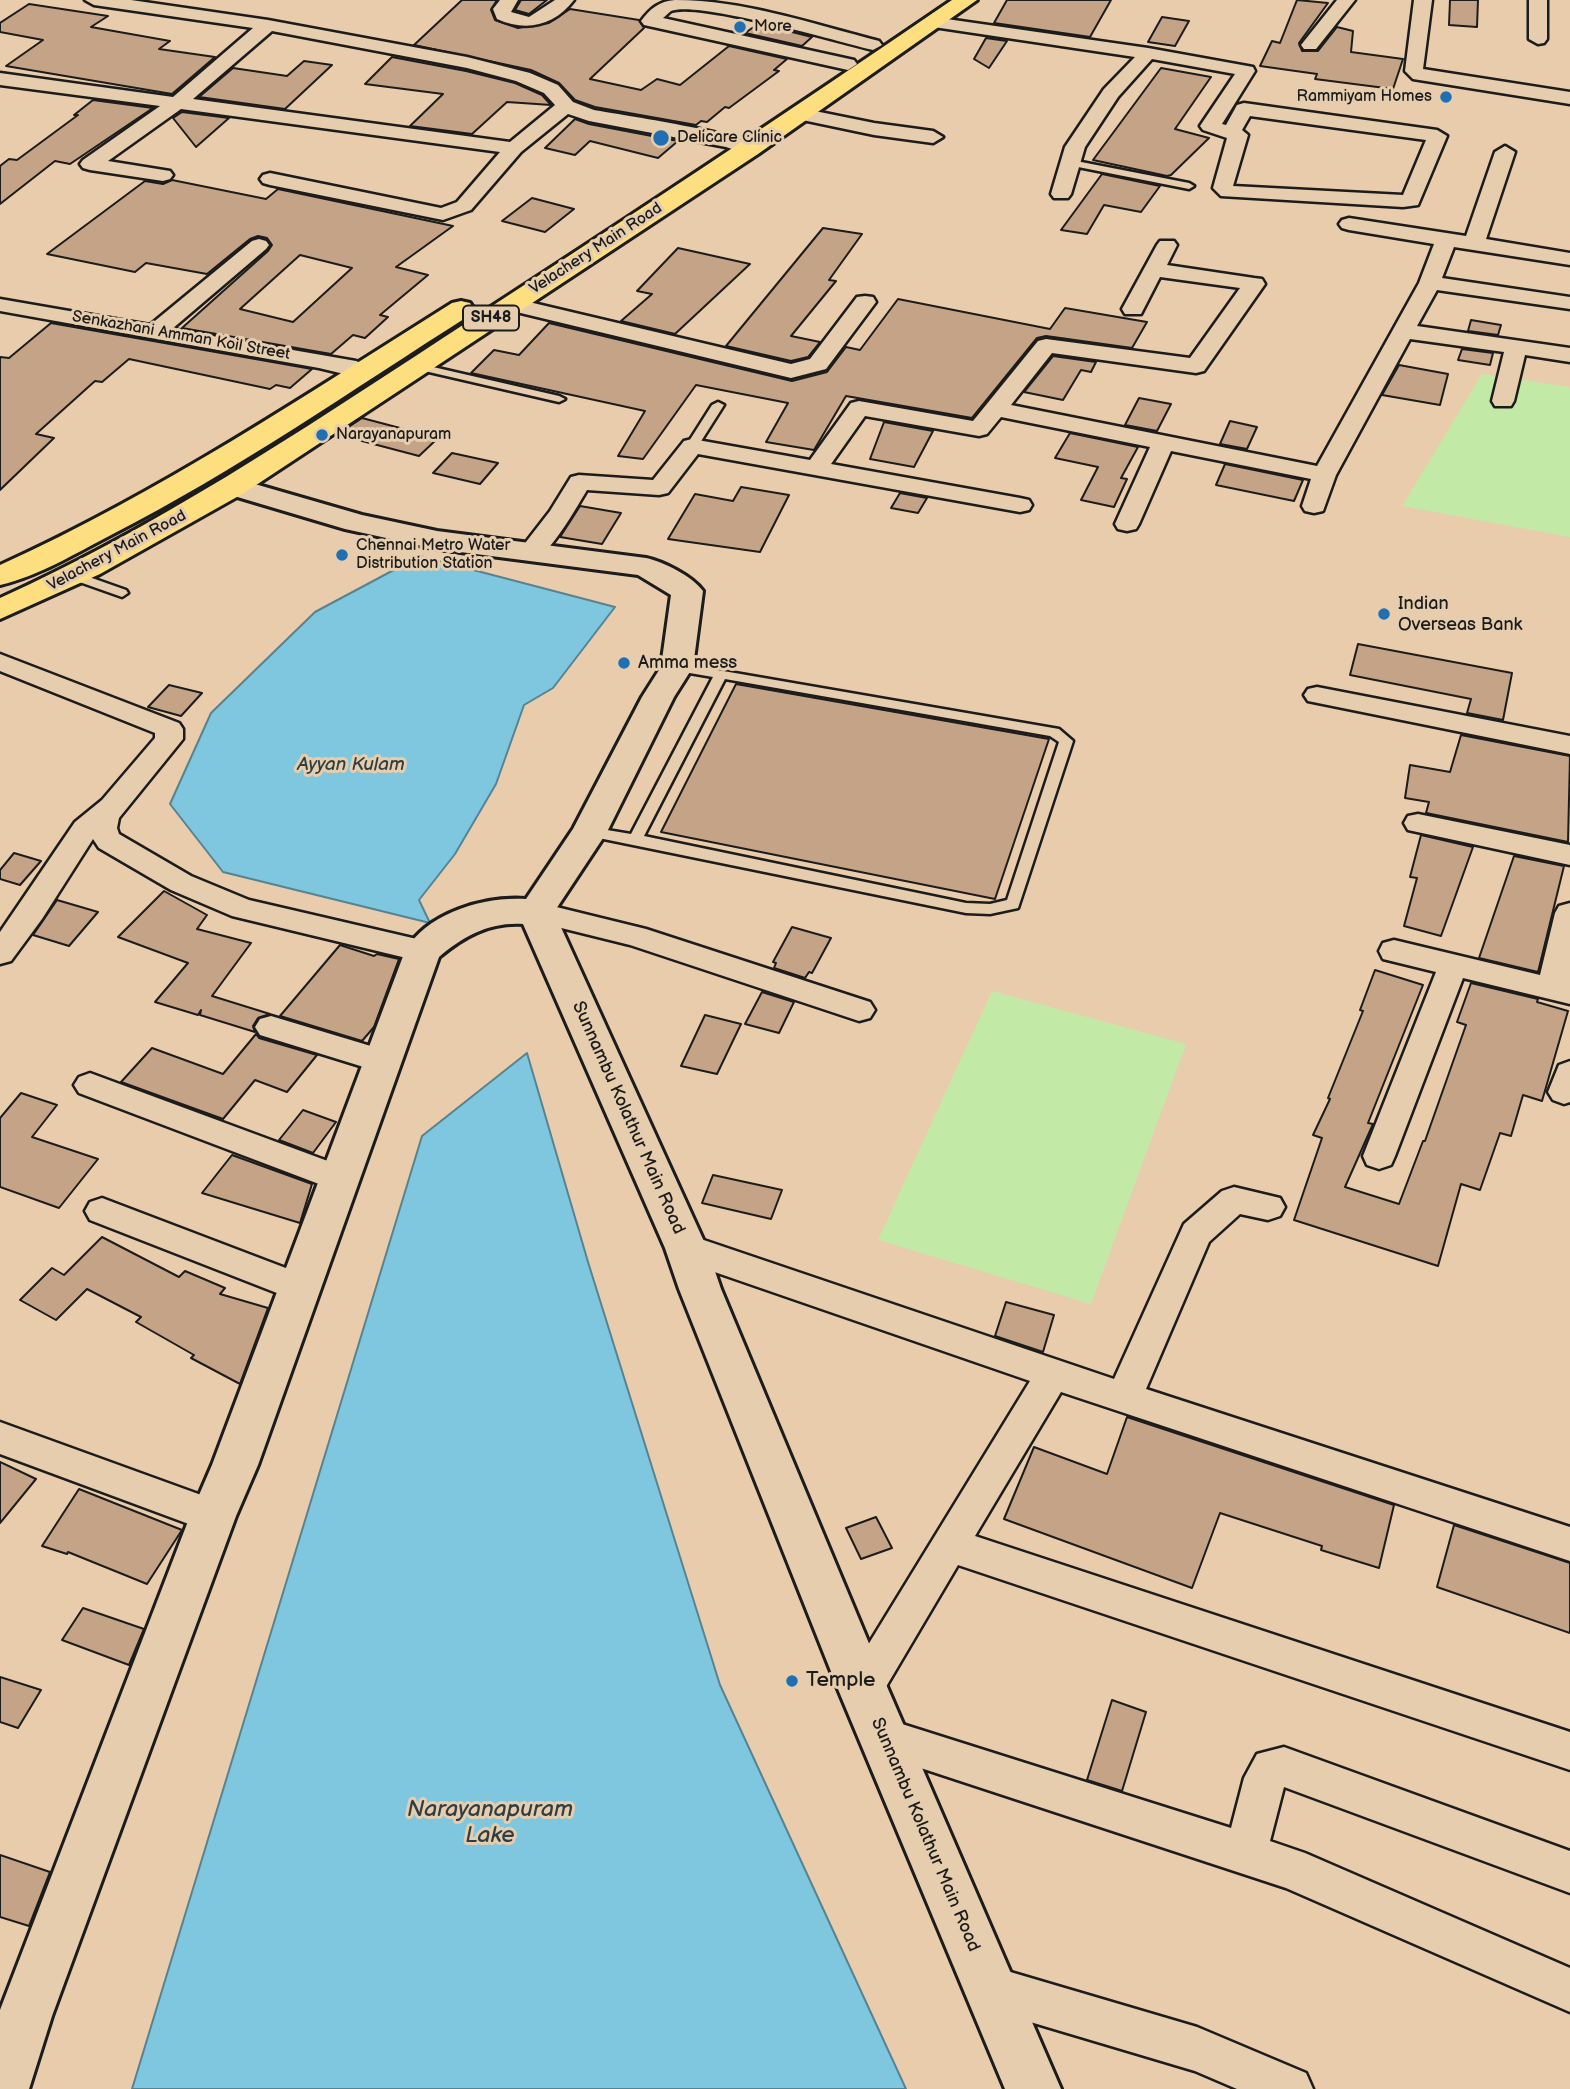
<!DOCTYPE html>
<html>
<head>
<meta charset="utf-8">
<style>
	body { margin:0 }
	canvas { display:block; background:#e9ccac }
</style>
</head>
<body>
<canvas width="1570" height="2089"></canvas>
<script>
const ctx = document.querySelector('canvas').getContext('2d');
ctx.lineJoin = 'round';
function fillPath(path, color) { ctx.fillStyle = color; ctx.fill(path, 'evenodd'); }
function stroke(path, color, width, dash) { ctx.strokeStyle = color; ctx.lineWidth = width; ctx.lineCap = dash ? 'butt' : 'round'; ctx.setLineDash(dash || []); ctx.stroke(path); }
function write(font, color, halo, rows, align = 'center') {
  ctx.font = font + ' "Balsamiq Sans",sans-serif'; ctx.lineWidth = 6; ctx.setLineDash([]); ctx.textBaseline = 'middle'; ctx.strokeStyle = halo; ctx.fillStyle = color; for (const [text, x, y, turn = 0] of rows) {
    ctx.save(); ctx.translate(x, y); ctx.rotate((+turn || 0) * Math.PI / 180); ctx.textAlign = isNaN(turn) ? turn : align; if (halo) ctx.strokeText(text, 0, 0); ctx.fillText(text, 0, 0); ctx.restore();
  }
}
fillPath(new Path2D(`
	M1482 374 1570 387V537L1402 506Z
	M992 991 1186 1044 1091 1304 878 1240Z`), '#c2eaa6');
const water = new Path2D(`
	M420 556 615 607 553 688 524 705 496 784 455 854 419 900 430 923 223 872 170 804 211 713 315 612Z
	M527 1053 588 1262 720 1685 906 2089H132L422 1136Z`);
fillPath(water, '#7ec7df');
stroke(water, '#578391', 2);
const building = new Path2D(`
	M462 0H497L491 10 495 20 518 28 549 23 570 9 639 20 644 28 590 79 641 90 657 79 680 85 729 46 787 59 774 70 779 71 729 108 725 107 707 122 701 121 696 125 595 107 575 100 559 83 531 70 414 45Z
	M521 0H547L529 14 515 10Z
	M1007 0H1111L1090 37 994 23Z
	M1297 0 1328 3 1299 43 1302 51H1318L1337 27 1353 31 1351 52 1403 59 1393 89 1315 79 1317 74 1260 66 1272 41 1280 43Z
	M1450 0H1478L1477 27 1449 25Z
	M29 4 108 16 91 27 170 41 159 49 215 57 172 94 6 66 43 40 0 32V23Z
	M1162 17 1189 21 1175 46 1148 42Z
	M758 24 768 26 812 37 802 46 745 33Z
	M986 38 1007 41 989 68 974 59Z
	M392 57 466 71 515 83 542 95 551 105 507 102 472 134 410 126 443 94 365 84Z
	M304 61 332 65 285 109 199 97 233 68 287 76Z
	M1161 68 1211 77 1175 129 1209 138 1171 175 1167 176 1093 160Z
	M93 100 153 108 70 164 55 161 0 204V166L9 159 17 160 78 115H74Z
	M182 112 229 118 196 147 173 118Z
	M575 119 589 124 678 141 658 158 590 141 575 155 545 148Z
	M1102 174 1160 186 1141 212 1104 205 1087 234 1061 230Z
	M172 180 266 199 278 189 453 226 396 267 428 275 380 315 388 317 365 338 353 335 331 354 182 328 268 251 272 245 267 238 258 236 250 239 207 274 146 263 135 272 47 254 145 181 163 184ZM300 255 352 268 293 322 240 309Z
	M532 198 574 209 545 232 502 221Z
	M823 228 862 234 829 280 836 281 791 336 820 342 808 357 791 361 726 346Z
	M678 248 750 264 675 334 621 321 652 294 637 291Z
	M898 299 1050 329 1065 308 1147 322 1132 348 1046 336 1037 338 972 418 846 396 814 450 766 442 788 403 696 385 643 459 618 456 645 411 471 373 494 350 519 355 549 323 792 381 827 372 846 347 860 350Z
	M1471 320 1501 325 1498 335 1468 331Z
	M51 323 312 369 290 388 276 385 270 389 129 359 102 382 95 381 36 434 54 438 0 490V357L9 358Z
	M1462 349 1493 353 1490 365 1458 360Z
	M1053 356 1096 362 1091 372 1081 370 1063 400 1024 392Z
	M1399 365 1448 374 1440 405 1382 395Z
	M1139 398 1171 404 1157 431 1125 425Z
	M362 418 438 438 419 456 343 436 344 430Z
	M1230 421 1257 427 1247 449 1220 444Z
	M884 422 933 431 914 467 870 459Z
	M1070 433 1138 447 1121 478 1127 479 1114 507 1081 500 1098 467 1055 458Z
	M452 453 498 463 480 484 433 473Z
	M1225 464 1303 480 1294 501 1216 485Z
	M741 487 789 495 760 552 668 539 695 494 733 501Z
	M900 493 927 498 918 513 891 508Z
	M580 506 621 513 602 544 560 537Z
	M1358 644 1512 673 1503 720 1467 713 1471 699 1350 675Z
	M736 684 1049 739 995 899 661 832Z
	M169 685 202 693 181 716 148 707Z
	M1461 735 1570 756 1568 842 1426 813 1429 802 1405 798 1410 765 1450 772Z
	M1421 835 1473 847 1441 936 1404 926 1417 878 1410 877Z
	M14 853 41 861 20 885 0 879V870Z
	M1514 856 1564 866 1538 972 1479 958Z
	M164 891 207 915 197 929 251 943 212 996 270 1014 258 1018 253 1026 255 1032 200 1015 201 1010 198 1015 155 1002 188 963 118 937Z
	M57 900 98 912 69 946 33 935Z
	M792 927 831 938 812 973 809 972 805 978 774 968 776 963 773 962Z
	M340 945 374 956 377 954 399 959 374 1027 362 1041 280 1016Z
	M1375 970 1423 985 1368 1123 1373 1124 1345 1187 1399 1204 1423 1141H1425L1466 1025 1457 1022 1471 983 1538 999 1537 1002 1568 1011 1542 1101 1523 1095 1511 1136 1500 1133 1480 1190 1461 1184 1438 1266 1294 1220 1322 1138 1313 1135 1330 1099 1328 1098 1363 1011 1360 1010Z
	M762 992 794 1002 779 1033 745 1024Z
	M705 1015 741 1024 717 1074 681 1066Z
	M256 1034 259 1038 317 1055 287 1092 255 1080 223 1119 121 1082 152 1048 223 1074Z
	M21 1093 57 1105 32 1137 98 1159 59 1208 0 1187V1118Z
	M303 1110 336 1122 313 1153 279 1140Z
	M232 1155 312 1184 300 1223 202 1193Z
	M713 1175 782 1190 771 1219 702 1203Z
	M102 1237 179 1277 185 1271 225 1288 220 1294 268 1308 240 1384 191 1358 194 1355 136 1322 141 1317 87 1289 56 1320 20 1300 52 1268 64 1275Z
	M1006 1302 1054 1315 1043 1352 995 1336Z
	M1127 1417 1394 1505 1379 1568 1321 1550 1322 1546 1220 1513 1192 1588 1004 1519 1034 1447 1107 1474Z
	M0 1462 36 1479 0 1523Z
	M79 1489 182 1530 147 1584 68 1552 67 1554 42 1546Z
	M876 1517 892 1548 861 1559 846 1528Z
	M1454 1525 1570 1563V1633L1437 1587Z
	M83 1608 144 1629 129 1665 62 1640Z
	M0 1677 41 1690 18 1728 0 1722Z
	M1112 1700 1146 1712 1122 1791 1087 1780Z
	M0 1855 50 1872 29 1926 0 1917Z`);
fillPath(building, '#c5a386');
stroke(building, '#1c1c1c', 2);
const service = new Path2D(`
	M1071 160 1189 183 1194 186 1189 189 1068 165 1066 163Z
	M420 364 559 396 565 399 559 402 416 369V365Z
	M718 402 724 405 698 446 692 450 688 448 686 446 712 405Z
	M75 572 126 590 128 593 122 597 71 579V573Z
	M677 663 1059 729 1073 741 1018 908 990 914 966 913 584 835 582 832 584 829 589 827 631 834 713 677 672 670V664ZM725 679 1050 736 1059 742 1007 900 990 904 966 903 644 836Z`);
const minor = new Path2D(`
	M85 0H131L268 20 467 57 530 73 558 85 573 102 594 110C621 115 748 133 760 149L750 155 726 147 589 121 568 114 521 152 471 210 443 220 270 185 263 183 260 179 263 175 270 173 441 208 457 202 500 152 181 109 108 161 170 171 173 175 170 179 163 181 90 170 83 168 80 164 83 160 160 106 0 85V73L173 97 253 28 94 5ZM272 31 467 68 516 81 544 93 555 105 510 142 193 99Z
	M500 0H518L511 12 529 17 555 0H574C554 26 526 32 497 19L493 9Z
	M675 0C744 0 813 24 879 41L882 45 873 50C839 42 697 0 671 11 668 13 666 16 663 18L854 60 857 64 848 70 644 25 641 21C650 9 659 1 675 0Z
	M1337 0H1355L1316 49H1304L1301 45Z
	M1414 0H1432L1423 69 1570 92V104L1413 79 1405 71Z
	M1529 0H1547V39L1544 43 1538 44 1529 39Z
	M933 17 1148 48 1253 67 1255 71 1222 124 1226 125 1237 105 1244 103 1437 130 1447 136 1418 205 1403 207 1221 196 1213 188 1227 138 1203 130 1200 126 1235 74 1152 59 1118 97 1085 147 1071 194 1068 198H1054L1051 194 1065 147 1104 89 1135 57 927 26 924 22 927 18ZM1250 116 1426 140 1403 195 1233 186 1248 135 1242 130Z
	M800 108 874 123 933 131 943 137 933 143 874 135 793 118 790 114Z
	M1505 146 1515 152 1486 239 1570 253V265L1454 247 1442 278 1570 297V309L1437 290 1417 326 1570 348V362L1525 355 1514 401 1511 406H1495L1492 401 1504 352 1410 339 1336 475 1323 511 1314 513 1305 511 1302 506 1311 479 1171 451 1139 524 1136 529 1127 531 1118 529 1115 524 1150 447 1001 417 987 434 979 436 865 416 831 464 1020 498 1029 500 1032 505 1029 510 1020 512 698 454 668 493 659 495 587 490C578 505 553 549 538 557 533 559 527 558 522 556L519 551 550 511 571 477 579 475 653 480 684 441 692 439 810 460 851 403 859 401 973 421 1038 341 1046 339 1190 358 1240 288 1160 277 1141 314H1125L1122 309 1157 245 1160 241H1174L1177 245 1167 265 1254 278 1262 279 1265 284 1204 371 1196 373 1052 353 1011 405 1317 466 1419 283 1434 244 1349 230 1342 228 1339 224 1342 220 1349 218 1466 236 1495 152Z
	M259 239 266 241 269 245 266 249 172 329 356 361 369 366 372 371 369 376 361 378 319 368 0 311V299L150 325 252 241Z
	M865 296 873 297 876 302 826 369 791 378 504 309 501 304 504 299 512 298 791 364 810 359 857 297Z
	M0 654 179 723 183 729V739L119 818 117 828 119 834 191 876 249 900 434 943 438 951 434 959 423 962 232 916 171 890 99 848 93 839 42 919 11 961 0 964V932L75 822 102 800 155 738V733L0 671Z
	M1317 687 1570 736V754L1308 701 1304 695 1308 689Z
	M1418 814 1570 845V865L1408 830 1404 823 1408 816Z
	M536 902 646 929 870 1002 875 1010 870 1018 859 1021 630 945 525 919 521 912 525 905Z
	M1570 903V1004L1463 978 1395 1156 1391 1165 1379 1169 1367 1165 1363 1156 1436 972 1383 959 1379 951 1383 943 1394 940 1540 975 1555 913 1559 906Z
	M271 1016 394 1053 399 1061 394 1069 383 1073 260 1035 255 1027 260 1019Z
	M1570 1061V1102L1564 1104 1553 1100 1548 1092 1559 1065Z
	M90 1073 352 1170 357 1179 352 1188 340 1192 79 1093 74 1085 79 1077Z
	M1234 1187 1280 1198 1285 1207 1280 1216 1268 1220 1240 1214 1209 1242 1146 1389 1570 1527V1561L1061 1392 975 1536 1570 1732V1770L958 1565 877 1702 863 1708 849 1702 843 1689 849 1676 1030 1381 674 1258 669 1248 674 1238 686 1234 1114 1379 1184 1224 1222 1191Z
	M102 1198 312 1278 317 1288 312 1298 300 1302 90 1220 85 1211 90 1202Z
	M0 1422 226 1504 232 1516 226 1528 213 1533 0 1454Z
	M883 1718 1231 1828 1244 1778 1257 1754 1284 1747 1570 1851V1893L1284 1787 1270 1841 1305 1853 1570 1968V2012L1286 1888 869 1751 863 1737 869 1723Z
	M990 1966 1197 2027 1306 2073 1313 2089H1237L1195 2071 990 2010 974 2004 968 1988 974 1972Z`);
const tertiary = new Path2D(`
	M234 478 362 515 437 531 646 558C664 562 692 576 703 591L693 667 674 697 607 832 554 912 707 1248 721 1289 888 1689 1061 2089H1005L838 1689 679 1289 665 1248 523 924C489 922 464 936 439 957L258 1465 236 1516 52 2016 29 2089H0V2010L190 1516 212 1465 405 951C427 913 484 896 526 899L573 829 642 697 661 667 671 595 638 575 437 549 345 529 224 493 219 487 224 481Z`);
const primary = new Path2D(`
	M952 0H977L758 154 244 493 100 574 0 619V598C157 527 299 432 443 338 614 227 784 115 952 0Z
	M461 301 470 303 474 309 470 315C352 390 236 471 111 535 76 553 39 576 0 585V565C159 493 304 396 452 303Z`);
stroke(service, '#1c1c1c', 5);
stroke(minor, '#1c1c1c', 5);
stroke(tertiary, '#1c1c1c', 6);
stroke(primary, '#1c1c1c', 6);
fillPath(service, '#e6cdae');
fillPath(minor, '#e6cdae');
fillPath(tertiary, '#e6cdae');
fillPath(primary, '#fedf80');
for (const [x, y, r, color] of [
	[740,27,7,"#1f6fb2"],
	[1446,97,7,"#1f6fb2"],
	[661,138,9,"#1f6fb2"],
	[322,435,7,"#1f6fb2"],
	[342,555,7,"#1f6fb2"],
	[1384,614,7,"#1f6fb2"],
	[624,663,7,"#1f6fb2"],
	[792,1681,7,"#1f6fb2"]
]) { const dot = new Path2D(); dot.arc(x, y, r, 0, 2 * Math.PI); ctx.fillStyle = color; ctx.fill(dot); stroke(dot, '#e6cdae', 2.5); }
write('16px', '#1c1c1c', '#e6cdae', [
	["More",754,27],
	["Rammiyam Homes",1432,97,"right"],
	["Delicare Clinic",677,138],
	["Narayanapuram",336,435],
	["Chennai Metro Water",356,546],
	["Distribution Station",356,564]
], 'left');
write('16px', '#1c1c1c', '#e6cdae', [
	["Velachery Main Road",596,249,-33],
	["Senkazhani Amman Koil Street",181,336,10],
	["Velachery Main Road",117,551,-28]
]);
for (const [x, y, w] of [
	[491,318,56]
]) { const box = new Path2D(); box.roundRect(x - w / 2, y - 12.5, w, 25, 5); ctx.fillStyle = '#e6cdae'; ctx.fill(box); stroke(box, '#1c1c1c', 2); }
write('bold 16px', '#1c1c1c', null, [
	["SH48",491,318]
]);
write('18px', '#1c1c1c', '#e6cdae', [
	["Indian",1398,604],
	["Overseas Bank",1398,625],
	["Amma mess",638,663]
], 'left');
write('18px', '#1c1c1c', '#e6cdae', [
	["Sunnambu Kolathur Main Road",628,1118,66],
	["Sunnambu Kolathur Main Road",925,1835,67]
]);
write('italic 19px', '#303e43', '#e6cdae', [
	["Ayyan Kulam",351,765]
]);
write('21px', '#1c1c1c', '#e6cdae', [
	["Temple",806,1681]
], 'left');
write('italic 23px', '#303e43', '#e6cdae', [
	["Narayanapuram",490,1810],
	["Lake",490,1836]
]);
</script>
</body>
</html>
